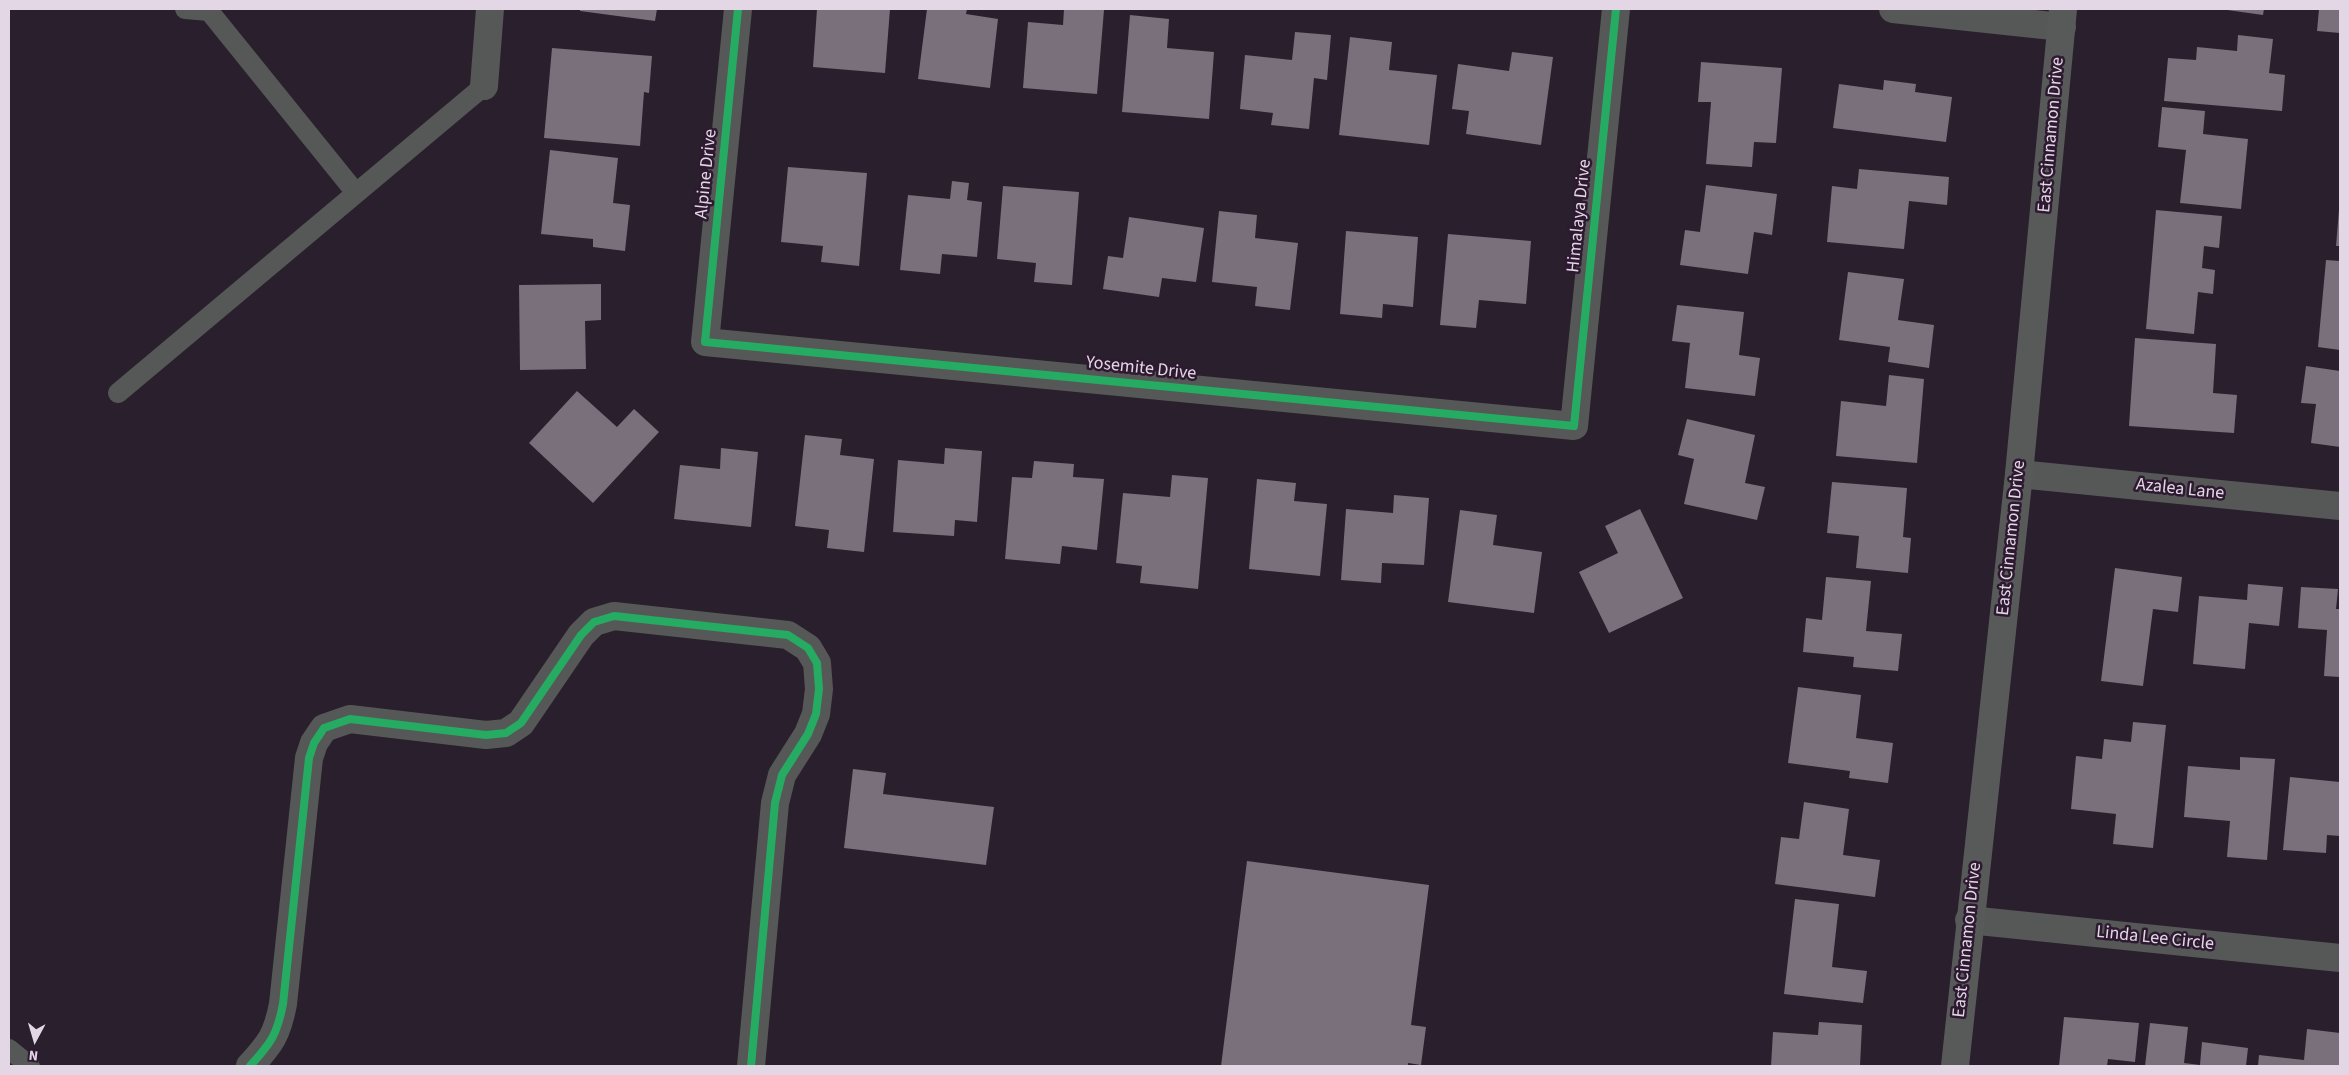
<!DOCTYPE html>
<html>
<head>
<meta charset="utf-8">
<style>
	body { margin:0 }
	#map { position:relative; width:2349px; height:1075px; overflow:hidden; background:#2a1f2c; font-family:"Source Sans 3",sans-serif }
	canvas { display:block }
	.frame { position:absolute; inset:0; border:10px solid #e3d6e5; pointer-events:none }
	.north { position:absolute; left:10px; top:1015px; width:50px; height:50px; -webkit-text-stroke:4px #2d1a31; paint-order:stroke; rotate:186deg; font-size:14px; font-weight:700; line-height:20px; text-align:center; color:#e3d6e5 }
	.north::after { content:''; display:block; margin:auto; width:18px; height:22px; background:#e3d6e5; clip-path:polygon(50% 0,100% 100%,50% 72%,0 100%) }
</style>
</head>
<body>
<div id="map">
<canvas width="2349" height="1075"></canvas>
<div class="frame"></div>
<div class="north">N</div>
</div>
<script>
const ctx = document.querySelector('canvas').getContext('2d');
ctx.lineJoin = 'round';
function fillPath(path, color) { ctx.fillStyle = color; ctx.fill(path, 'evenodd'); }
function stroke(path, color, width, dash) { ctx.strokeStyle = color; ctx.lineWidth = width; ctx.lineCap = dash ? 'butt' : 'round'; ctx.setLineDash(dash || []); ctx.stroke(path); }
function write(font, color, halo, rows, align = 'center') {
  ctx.font = font + ' "Source Sans 3",sans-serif'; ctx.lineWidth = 5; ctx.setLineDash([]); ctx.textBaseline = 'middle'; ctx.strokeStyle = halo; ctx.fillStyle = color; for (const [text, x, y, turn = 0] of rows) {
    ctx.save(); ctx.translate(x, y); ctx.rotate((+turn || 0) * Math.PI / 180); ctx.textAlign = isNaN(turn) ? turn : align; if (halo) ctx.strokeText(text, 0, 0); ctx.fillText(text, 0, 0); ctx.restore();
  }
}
fillPath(new Path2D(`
	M580 9H657L655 21 580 11Z
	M817 9H890L885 73 813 67Z
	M927 9H967L966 14 998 19 990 88 918 79Z
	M1064 9 1104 10 1097 94 1023 88 1028 22 1063 25Z
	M2220 9H2264L2263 15Z
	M2319 9H2340V33L2317 31Z
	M1130 15 1169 19 1167 48 1214 52 1209 119 1122 112Z
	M1295 32 1331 35 1327 80 1314 78 1309 129 1271 125 1273 113 1240 109 1245 55 1292 60Z
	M2238 35 2273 39 2269 73 2285 75 2282 111 2164 101 2168 58 2196 60 2197 47 2237 51Z
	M1350 37 1392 42 1389 70 1437 75 1429 145 1339 135Z
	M552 48 652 56 649 93 644 92 640 146 544 138Z
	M1512 52 1553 57 1541 145 1466 134 1469 111 1452 109 1458 64 1509 71Z
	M1701 62 1782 68 1776 143 1754 142 1752 167 1706 164 1711 102H1698Z
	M1884 80 1916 84 1915 92 1952 97 1946 142 1833 128 1839 84 1883 90Z
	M2162 107 2205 111 2203 134 2248 139 2241 209 2180 203 2186 150 2158 147Z
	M550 150 618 158 613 203 630 205 625 251 593 247V239L541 234Z
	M788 167 867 173 859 266 821 262 823 246 781 242Z
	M1859 169 1949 177 1947 205 1909 201 1904 249 1827 242 1832 186 1857 189Z
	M952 181 969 183 967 200 982 202 977 257 942 254 940 274 900 270 908 195 950 199Z
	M1706 185 1777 194 1772 235 1754 232 1748 274 1680 265 1685 230 1700 232Z
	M1003 186 1079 192 1072 285 1034 282 1036 263 997 259Z
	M2156 210 2222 216 2219 248 2204 246 2202 268 2215 270 2213 294 2198 292 2194 334 2146 329Z
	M2339 210H2340V246H2336Z
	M1219 211 1257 215 1255 238 1298 243 1290 310 1255 306 1257 287 1212 282Z
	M1129 217 1204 228 1196 282 1162 278 1159 297 1103 289 1108 256 1123 258Z
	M1346 231 1418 237 1413 307 1383 304 1382 318 1340 314Z
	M1448 234 1531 241 1526 304 1479 300 1476 328 1440 325Z
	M2326 260 2340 261V350L2318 347Z
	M1848 272 1904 279 1898 320 1934 325 1929 368 1888 362 1890 347 1839 340Z
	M601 284V320L585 321 586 369 520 370 519 285Z
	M1677 305 1744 312 1739 355 1760 358 1755 396 1685 388 1690 343 1672 341Z
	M2135 338 2216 344 2213 393 2237 395 2234 433 2129 426Z
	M2306 366 2340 371V447L2311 443 2316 404 2301 403Z
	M1889 375 1924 379 1917 463 1836 456 1841 401 1886 406Z
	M577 391 617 427 634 409 659 432 593 503 529 443Z
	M1687 419 1755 435 1745 483 1765 487 1757 520 1684 504 1694 459 1678 455Z
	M805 435 842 439 840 455 874 459 864 552 827 548 829 530 795 526Z
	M721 448 758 452 751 527 674 519 680 465 720 469Z
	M945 448 982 451 977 522 955 520 954 536 893 532 898 460 944 464Z
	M1034 461 1074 464 1073 477 1104 479 1097 550 1062 546 1060 564 1005 559 1012 477 1032 478Z
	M1172 475 1208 478 1198 589 1140 583 1142 566 1116 563 1123 493 1170 497Z
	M1257 479 1296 483 1294 501 1327 504 1320 576 1249 569Z
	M1832 482 1907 488 1903 537 1911 538 1908 573 1856 568 1859 536 1827 533Z
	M1394 495 1429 498 1424 565 1382 563 1381 583 1341 580 1346 509 1393 513Z
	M1640 509 1683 598 1609 633 1579 572 1618 553 1605 526Z
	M1460 510 1497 515 1493 545 1542 552 1534 613 1448 602Z
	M2115 568 2182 577 2178 612 2153 609 2143 686 2101 681Z
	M1826 577 1871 581 1866 631 1902 634 1898 671 1853 667 1854 657 1803 652 1806 618 1822 620Z
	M2248 584 2283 587 2279 626 2249 623 2245 669 2193 664 2199 596 2247 600Z
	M2301 587 2338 589 2336 609H2340V677L2324 676 2327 630 2298 628Z
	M1798 687 1861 695 1856 738 1893 743 1888 783 1849 778 1850 771 1788 763Z
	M2133 722 2166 725 2153 848 2113 844 2116 814 2071 809 2076 756 2102 759 2104 739 2131 742Z
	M2240 757 2275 759 2267 860 2227 857 2230 821 2184 817 2188 766 2240 770Z
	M853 769 886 773 883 794 994 807 986 865 844 848Z
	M2290 777 2340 782V836L2327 835 2326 853 2283 850Z
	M1804 802 1849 809 1843 855 1880 860 1875 897 1775 884 1781 837 1799 839Z
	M1247 861 1429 885 1411 1025 1426 1027 1421 1065 1408 1063V1066H1221Z
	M1795 899 1839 904 1832 967 1867 971 1863 1003 1784 994Z
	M2064 1017 2139 1023 2135 1062 2108 1059 2107 1066H2059Z
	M1819 1022 1862 1025 1860 1066H1771L1773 1032 1818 1035Z
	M2150 1023 2188 1027 2184 1063 2200 1065 2202 1042 2248 1048 2246 1066H2145Z
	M2307 1029 2340 1033V1066H2258L2259 1055 2304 1060Z`), '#79707b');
stroke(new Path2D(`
	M185 9 209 11 356 193
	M118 393 484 86
	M9 1049 30 1066`), '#555856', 20);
stroke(new Path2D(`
	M738 9 705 342 1574 426 1616 9
	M1893 9 2062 27
	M484 86 490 9
	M2019 474 2340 506
	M1969 920 2340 958
	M250 1066C271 1043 277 1035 283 1004L309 758 314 743 324 728 350 719 486 735 506 733 521 723 581 635 594 622 614 616 788 635 808 648 817 663 819 689 816 714 808 734 782 775 775 803 751 1066`), '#555856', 28);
stroke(new Path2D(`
	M1955 1066 2019 474 2063 9`), '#585a5a', 28);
stroke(new Path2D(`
	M738 9 705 342 1574 426 1616 9
	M250 1066C271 1043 277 1035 283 1004L309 758 314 743 324 728 350 719 486 735 506 733 521 723 581 635 594 622 614 616 788 635 808 648 817 663 819 689 816 714 808 734 782 775 775 803 751 1066`), '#26ab63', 8);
write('18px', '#e3d6e5', '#2d1a31', [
	["East Cinnamon Drive",2052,135,-85],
	["Alpine Drive",707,174,-84],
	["Himalaya Drive",1580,216,-84],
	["Yosemite Drive",1141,369,6],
	["Azalea Lane",2180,490,6],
	["East Cinnamon Drive",2012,538,-84],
	["Linda Lee Circle",2155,939,6],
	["East Cinnamon Drive",1968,940,-84]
]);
</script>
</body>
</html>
